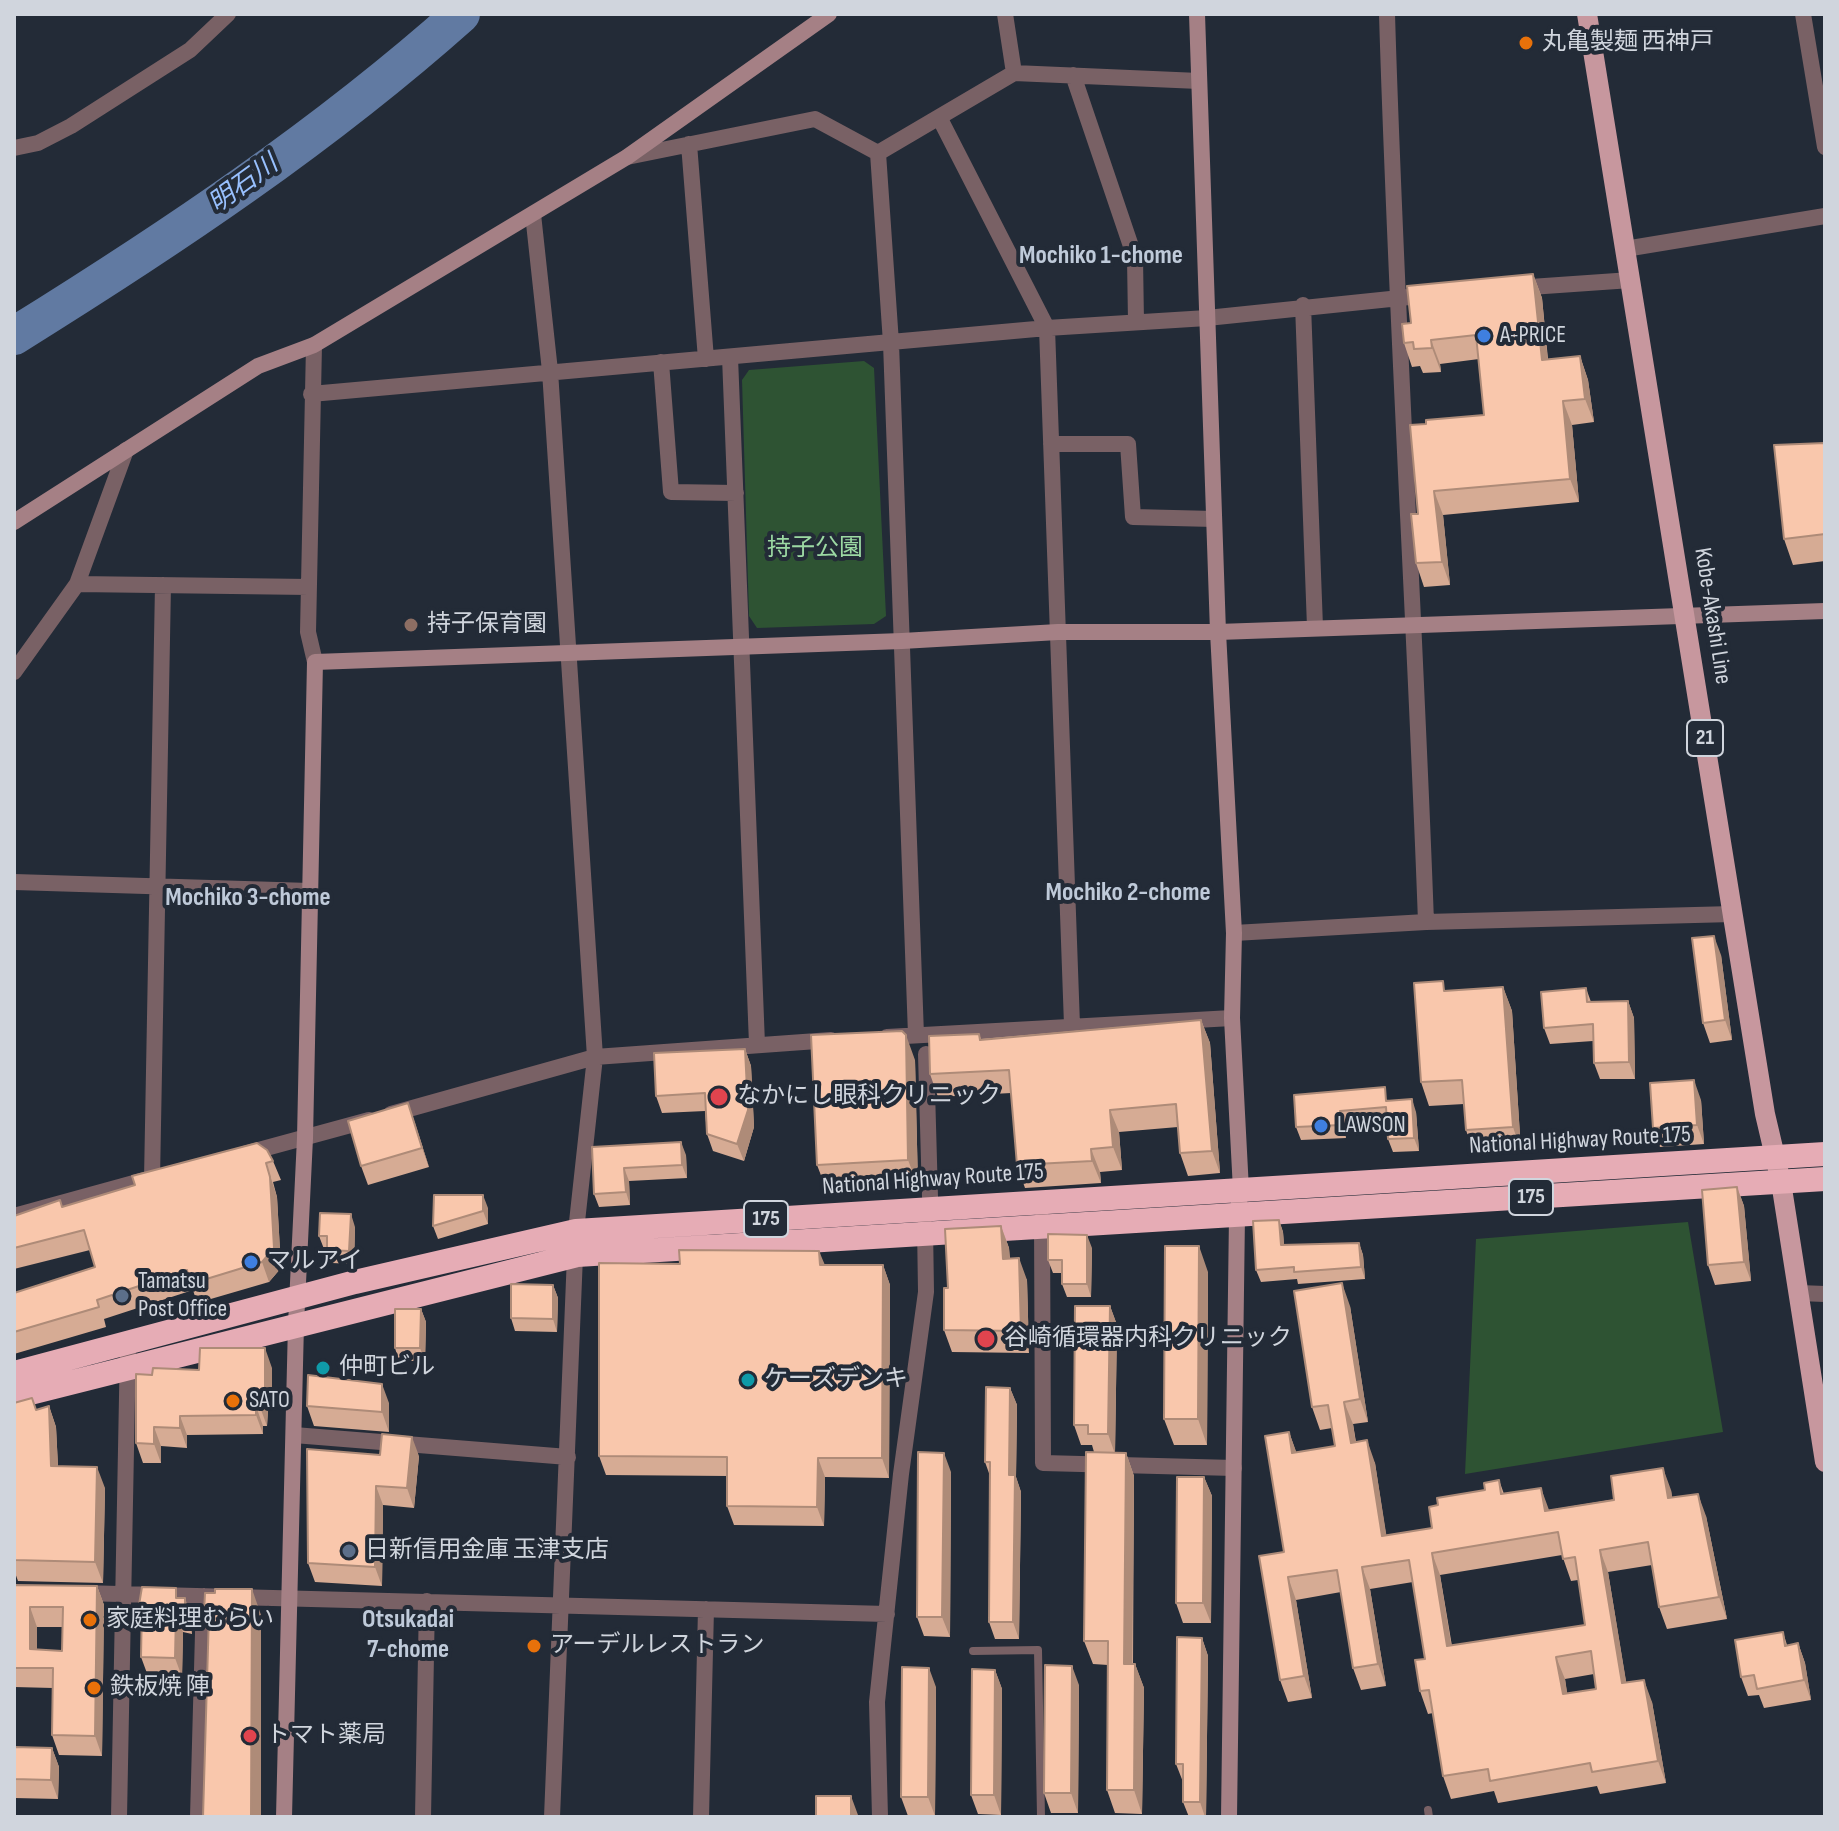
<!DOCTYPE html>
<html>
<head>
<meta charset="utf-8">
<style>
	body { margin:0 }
	#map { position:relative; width:1839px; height:1831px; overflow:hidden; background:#232b37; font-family:"Sofia Sans Condensed",sans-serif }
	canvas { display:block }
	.frame { position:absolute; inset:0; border:16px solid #d0d5dd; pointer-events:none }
</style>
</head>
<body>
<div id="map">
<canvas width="1839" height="1831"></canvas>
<div class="frame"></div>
</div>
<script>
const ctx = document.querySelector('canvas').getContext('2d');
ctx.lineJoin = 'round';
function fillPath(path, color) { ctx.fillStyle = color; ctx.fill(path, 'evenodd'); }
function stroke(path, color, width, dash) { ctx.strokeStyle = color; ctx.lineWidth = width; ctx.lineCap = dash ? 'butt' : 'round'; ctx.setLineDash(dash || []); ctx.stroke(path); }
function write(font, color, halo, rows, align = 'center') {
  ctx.font = font + ' "Sofia Sans Condensed","Noto Sans JP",sans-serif'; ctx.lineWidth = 8; ctx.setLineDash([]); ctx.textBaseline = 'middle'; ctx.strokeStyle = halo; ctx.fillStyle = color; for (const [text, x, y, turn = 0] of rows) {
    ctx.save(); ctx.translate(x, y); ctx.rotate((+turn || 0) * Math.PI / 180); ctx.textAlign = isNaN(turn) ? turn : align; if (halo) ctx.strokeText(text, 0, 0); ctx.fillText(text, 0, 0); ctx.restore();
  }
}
fillPath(new Path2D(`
	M864 361 874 368 886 616 874 624 757 628 749 616 742 380 749 370Z
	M1688 1222 1723 1432 1465 1474 1476 1239Z`), '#2e5333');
stroke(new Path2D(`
	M14 336C170 239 323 137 461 14`), '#617aa2', 38);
stroke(new Path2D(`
	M973 1651 1038 1650 1041 1817
	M1428 1810 1429 1817`), '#796165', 8);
stroke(new Path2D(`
	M1005 14 1014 73
	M1387 14C1396 317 1415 619 1426 922
	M1803 14 1825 147
	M1073 75 1135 258 1136 322
	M939 117 1047 328 1072 1025
	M689 144 706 359
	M14 148 38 143 71 126 190 50 228 14
	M878 153 1014 73 1199 81
	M627 157 815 119 878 153 891 343 916 1035
	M533 214 550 371 595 1057 576 1231 552 1817
	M1625 249 1825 216
	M1516 288 1631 280
	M1303 305 1315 627
	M314 345 308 632 315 662
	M730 357 757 1044
	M661 362 671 492 736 493
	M311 394 1047 328 1207 318 1429 295
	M1051 444H1128L1133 517 1214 519
	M77 584 126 450
	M14 672 77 584 309 587
	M14 882 310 891
	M1234 933 1426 922 1733 914
	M887 1037 1232 1018
	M926 1054 930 1197
	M391 1114 595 1057 831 1040
	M244 1154 369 1120
	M152 1179 163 585
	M14 1216 152 1178
	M1042 1219 1043 1463 1234 1468
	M1799 1293 1825 1294
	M294 1435 568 1457
	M81 1593 887 1614
	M119 1817 128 1344
	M198 1817 204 1596
	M423 1817 427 1601
	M701 1817 706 1609
	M880 1817 877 1702 901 1474 926 1292 925 1226`), '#796165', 16);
stroke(new Path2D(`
	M1197 14 1218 632 1234 933 1232 1018 1241 1190 1237 1215 1229 1817
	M14 522 258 366 314 345 627 157 829 14
	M284 1817 296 1324 305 1138 315 662 902 641 1058 632H1218L1825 611`), '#a58085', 16);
stroke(new Path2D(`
	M1587 14 1765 1114 1781 1182 1825 1462`), '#c7979e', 20);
stroke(new Path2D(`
	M14 1373 355 1282 576 1231 1825 1154
	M14 1397 577 1255 1825 1179`), '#e6acb5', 24);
fillPath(new Path2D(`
	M1533 274 1542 298 1548 359 1580 356 1588 380 1594 422 1572 425 1579 502 1443 515 1450 585 1424 587 1416 563 1418 514 1426 424 1484 415 1479 359 1440 364 1441 372 1423 373 1420 366 1412 367 1404 343 1411 323Z
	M1825 443V561L1793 565 1784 539Z
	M1721 955 1732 1040 1710 1043 1703 1023Z
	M1503 987 1512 1011 1521 1151 1474 1154 1466 1130 1464 1104 1429 1106 1421 1082 1447 991Z
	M1586 988 1591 1002 1628 1001 1634 1018 1635 1079H1600L1594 1063 1593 1041 1550 1044 1544 1028Z
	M1201 1020 1210 1043 1220 1173 1188 1176 1180 1153 1178 1127 1119 1132 1122 1170 1100 1172 1101 1183 1025 1188 1017 1165 1011 1093 938 1097 930 1074 979 1034 981 1039Z
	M745 1049 751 1066 754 1127 744 1161 713 1151 707 1134 705 1111 662 1113 656 1096Z
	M915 1060 918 1186 827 1191 817 1165Z
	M1294 1095 1390 1100 1416 1112 1419 1151 1393 1152 1388 1139 1387 1121 1345 1124 1346 1138 1301 1140 1296 1127Z
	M1701 1100 1704 1144 1660 1147 1653 1128Z
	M408 1103 429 1167 368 1185 361 1166Z
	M592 1147 686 1155 687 1178 629 1181 630 1205 599 1207 594 1194Z
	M273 1161 281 1180 273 1182 277 1197 281 1268 269 1282 197 1303 193 1290 104 1319 106 1327 14 1354V1293L95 1267 90 1250 14 1269V1216L63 1207Z
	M1737 1187 1744 1206 1751 1281 1715 1285 1708 1265Z
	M488 1208V1224L438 1239 433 1226Z
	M1279 1220 1283 1232 1284 1245 1359 1243 1363 1255 1365 1279 1298 1284 1297 1279 1261 1282 1256 1270Z
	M1001 1226 1009 1248 1010 1259 1027 1280 1029 1353 952 1352 944 1330 948 1288Z
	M355 1227 354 1264 332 1263 327 1249H324L319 1236Z
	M1092 1248 1091 1297H1067L1062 1284V1273H1053L1048 1260Z
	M825 1265H883L890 1285 889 1478 825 1477 824 1526 734 1525 727 1506V1476L606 1475 599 1456Z
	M1208 1272 1207 1445H1174L1164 1419Z
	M553 1285 558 1298 557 1332 515 1331 511 1318Z
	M1110 1306 1117 1325 1115 1452 1126 1453 1134 1476 1133 1664H1135L1144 1688 1142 1814 1115 1813 1107 1790 1108 1665 1093 1664 1084 1641 1094 1452 1092 1445H1081L1074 1425Z
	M1350 1306 1368 1422 1353 1424 1356 1442 1375 1463 1386 1535 1432 1528 1438 1505 1485 1490 1499 1480 1504 1494 1549 1510 1671 1490 1672 1498 1706 1516 1727 1619 1667 1629 1659 1607 1652 1565 1608 1572 1626 1682 1652 1702 1666 1783 1600 1794 1597 1786 1498 1803 1494 1791 1451 1799 1443 1776 1433 1713 1428 1714 1420 1691 1425 1659 1413 1582 1370 1589 1386 1686 1361 1690 1353 1668 1341 1592 1296 1600 1312 1698 1288 1702 1280 1680 1289 1432 1296 1452 1335 1446 1332 1428 1320 1430 1312 1407ZM1562 1555 1571 1581 1578 1580 1585 1625 1452 1646 1440 1575ZM1594 1674 1596 1689 1567 1694 1565 1679Z
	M421 1309 426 1322 425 1361H399L395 1348Z
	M272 1368V1410H268L267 1426H263V1434L187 1435V1448L161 1446V1463H143L136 1443 152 1375 199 1370Z
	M1010 1388 1017 1405 1016 1477 1021 1492 1019 1639H995L989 1622 990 1476 985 1462Z
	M14 1403 37 1410 49 1406 56 1427 58 1466 105 1488 103 1583 18 1581 14 1570Z
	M389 1403V1432L314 1426 307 1406Z
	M380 1455 419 1456 414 1508 383 1505 382 1586 315 1582 308 1563Z
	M951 1472 950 1637 924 1636 917 1617Z
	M1204 1477 1212 1496 1211 1623H1183L1176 1603Z
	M14 1585 97 1586 104 1605 102 1756 59 1755 52 1735 53 1688 14 1687ZM37 1627H62V1651L37 1650Z
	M180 1598 192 1618V1634L183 1632 182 1677 148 1676 141 1657 142 1613 139 1605Z
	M1783 1632 1787 1645 1798 1643 1805 1663 1811 1700 1764 1708 1759 1695 1748 1696 1741 1677Z
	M1202 1638 1208 1656 1206 1817H1189L1183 1802V1782L1176 1764Z
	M995 1670 1002 1689 1001 1815 978 1814 971 1795Z
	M1079 1685 1078 1813H1051L1044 1793Z
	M936 1687 935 1816H908L901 1797Z
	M14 1747 52 1748 59 1767 58 1799 14 1798Z`), '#d6ab94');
fillPath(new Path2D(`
	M1533 274 1542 298 1550 384 1542 360Z
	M1431 340 1440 364 1441 372 1432 348Z
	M1580 356 1588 380 1594 422 1585 399Z
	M1563 401 1572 425 1579 502 1570 479Z
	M1434 491 1443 515 1450 585 1442 562Z
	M1714 936 1721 955 1732 1040 1725 1020Z
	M1503 987 1512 1011 1521 1151 1513 1127Z
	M1628 1001 1634 1018 1635 1079 1629 1062Z
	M1201 1020 1210 1043 1220 1173 1212 1151Z
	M906 1035 915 1060 918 1186 908 1160Z
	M745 1049 751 1066 754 1127 744 1161 737 1144Z
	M1694 1080 1701 1100 1704 1144 1697 1125Z
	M1412 1099 1416 1112 1419 1151 1414 1138Z
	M408 1103 415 1123 429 1167 422 1148Z
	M1110 1110 1119 1132 1122 1170 1113 1147Z
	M1340 1111 1345 1124 1346 1138 1341 1125Z
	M681 1142 686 1155 687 1178 682 1165Z
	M1091 1149 1100 1172 1101 1183 1092 1161Z
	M266 1163 277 1197 281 1268 269 1282 262 1262Z
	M624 1168 629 1181 630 1205 626 1192Z
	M1737 1187 1744 1206 1751 1281 1744 1262Z
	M483 1195 488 1208V1224L483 1211Z
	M351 1214 355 1227 354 1264 349 1251Z
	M1279 1220 1283 1232 1285 1257 1281 1245Z
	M1001 1226 1009 1248 1011 1281 1003 1259Z
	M1087 1235 1092 1248 1091 1297 1087 1284Z
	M1359 1243 1363 1255 1365 1279 1361 1267Z
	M1199 1246 1208 1272 1207 1445 1198 1419Z
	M819 1251 827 1270 820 1265Z
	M1019 1258 1027 1280 1029 1353 1021 1331Z
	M883 1265 890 1285 889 1478 882 1458Z
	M1342 1283 1350 1306 1368 1422 1360 1399Z
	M553 1285 558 1298 557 1332 553 1319Z
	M1110 1306 1117 1325 1115 1454 1108 1434Z
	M421 1309 426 1322 425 1361 420 1348Z
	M265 1348 272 1368V1410L265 1390Z
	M382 1384 389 1403V1432L382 1412Z
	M1010 1388 1017 1405 1016 1477 1021 1492 1019 1639 1013 1622 1009 1475Z
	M261 1390 268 1410 267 1426 260 1407Z
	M1344 1402 1353 1424 1359 1465 1351 1443Z
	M49 1406 56 1427 59 1487 51 1466Z
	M256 1406 263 1426V1434L256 1415Z
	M180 1416 187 1435V1448L180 1428Z
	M154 1427 161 1446V1463L154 1444Z
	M1289 1432 1297 1454 1292 1453Z
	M412 1437 419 1456 414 1508 407 1488Z
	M1367 1440 1375 1463 1390 1558 1382 1536Z
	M944 1453 951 1472 950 1637 942 1617Z
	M1126 1453 1134 1476 1132 1688 1124 1664Z
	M818 1458 825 1477 824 1526 817 1507Z
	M97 1467 105 1488 103 1583 95 1562Z
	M1663 1468 1671 1490 1676 1520 1668 1498Z
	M1204 1477 1212 1496 1211 1623 1203 1603Z
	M376 1486 383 1505 382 1586 375 1567Z
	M1541 1488 1549 1510 1545 1511Z
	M1698 1494 1706 1516 1727 1619 1719 1597Z
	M1600 1550 1608 1572 1630 1705 1622 1683Z
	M1432 1553 1440 1575 1455 1668 1447 1646Z
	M1362 1567 1370 1589 1386 1686 1378 1664Z
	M1288 1577 1296 1600 1312 1698 1304 1676Z
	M97 1586 104 1605 102 1756 95 1736Z
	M252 1589 261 1615V1817H251Z
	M185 1598 192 1618V1634L185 1615Z
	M30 1607 37 1627V1669L30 1649Z
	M176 1613 183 1632 182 1677 175 1658Z
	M1202 1638 1208 1656 1206 1817H1205L1200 1802Z
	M1798 1643 1805 1663 1811 1700 1804 1680Z
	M1556 1657 1565 1679 1571 1716 1563 1694Z
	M1135 1664 1144 1688 1142 1814 1134 1790Z
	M1072 1666 1079 1685 1078 1813 1071 1793Z
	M929 1668 936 1687 935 1816 928 1797Z
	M995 1670 1002 1689 1001 1815 994 1795Z
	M1644 1680 1652 1702 1666 1783 1658 1761Z
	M52 1748 59 1767 58 1799 51 1780Z
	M851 1796 858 1815V1817H851Z`), '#ae8b78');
const building = new Path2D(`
	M1533 274 1542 360 1580 356 1585 399 1563 401 1570 479 1434 491 1442 562 1416 563 1411 514H1418L1410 425 1426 424V420L1484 415 1476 335 1431 340 1432 348 1414 349 1413 342 1404 343 1402 324 1411 323 1407 286Z
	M1825 443V534L1784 539 1774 445Z
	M1714 936 1725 1020 1703 1023 1692 938Z
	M1443 981 1444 991 1503 987 1513 1127 1466 1130 1462 1080 1421 1082 1414 983Z
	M1586 988 1587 1002 1628 1001 1629 1062 1594 1063 1593 1024 1544 1028 1541 992Z
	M1201 1020 1212 1151 1180 1153 1176 1104 1110 1110 1113 1147 1091 1149 1092 1161 1017 1165 1009 1070 930 1074 929 1036 979 1034 980 1040Z
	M902 1031 906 1035 908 1160 817 1165 811 1035Z
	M745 1049 748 1110 737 1144 707 1134 705 1093 656 1096 654 1053Z
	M1694 1080 1697 1125 1653 1128 1650 1083Z
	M1385 1087 1386 1101 1412 1099 1414 1138 1388 1139 1386 1107 1340 1111 1341 1125 1296 1127 1294 1095Z
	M408 1103 422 1148 361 1166 348 1121Z
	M681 1142 682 1165 624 1168 626 1192 594 1194 592 1147Z
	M257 1143 267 1150 273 1161 266 1163 270 1177 274 1248 262 1262 190 1284 187 1270 97 1300 99 1307 14 1332V1293L95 1267 84 1230 14 1248V1216L60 1200 62 1207 135 1185 132 1176Z
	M1737 1187 1744 1262 1708 1265 1702 1190Z
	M434 1195H483V1211L433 1226Z
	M320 1213 351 1214 349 1251 327 1250V1236H319Z
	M1279 1220 1281 1245 1359 1243 1361 1267 1294 1272V1267L1256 1270 1253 1221Z
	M1001 1226 1003 1259 1019 1258 1021 1331 944 1330V1288H948L945 1229Z
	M1048 1234 1087 1235V1284H1062V1260H1048Z
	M1165 1246H1199L1198 1419H1164Z
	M679 1250 819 1251 820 1265H883L882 1458H818L817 1507 727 1506V1457L599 1456V1263L680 1264Z
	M1342 1283 1360 1399 1344 1402 1351 1443 1367 1440 1382 1536 1432 1528 1429 1507 1438 1505 1437 1498 1485 1490 1484 1483 1499 1480 1501 1494 1541 1488 1545 1511 1614 1500 1611 1476 1663 1468 1668 1498 1698 1494 1719 1597 1659 1607 1648 1542 1600 1550 1622 1683 1644 1680 1658 1761 1592 1772 1590 1763 1490 1781 1488 1769 1443 1776 1429 1690 1420 1691 1415 1660 1425 1659 1409 1560 1362 1567 1378 1664 1353 1668 1337 1570 1288 1577 1304 1676 1280 1680 1259 1556 1284 1552 1265 1436 1289 1432 1292 1453 1335 1446 1328 1405 1312 1407 1294 1291ZM1558 1532 1563 1559 1575 1557 1585 1625 1447 1646 1432 1553ZM1591 1651 1596 1689 1563 1694 1556 1657Z
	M511 1284 553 1285V1319L511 1318Z
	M1075 1306H1110L1108 1434H1088V1425H1074Z
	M395 1309H421L420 1348H395Z
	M200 1348H265V1390H261L260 1407 256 1406V1415L180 1416V1428L154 1427V1444L136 1443V1374L152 1375 153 1368 199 1370Z
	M308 1375 382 1384V1412L307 1406Z
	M986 1387 1010 1388 1009 1475H1015L1013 1622H989L990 1462H985Z
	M32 1398 36 1410 49 1406 51 1466 97 1467 95 1562 14 1560V1403Z
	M382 1434 412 1437 407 1488 376 1486 375 1567 308 1563 307 1449 380 1455Z
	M918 1452 944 1453 942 1617H917Z
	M1086 1452 1126 1453 1124 1664H1135L1134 1790H1107L1108 1641H1084Z
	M1177 1477H1204L1203 1603H1176Z
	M14 1585 97 1586 95 1736 52 1735 53 1668H14ZM30 1607H63L62 1651 30 1649Z
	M142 1587 176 1588V1598H185V1615L176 1613 175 1658 141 1657 142 1606 139 1605Z
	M215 1589H252L251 1817H203L209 1614 204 1613 205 1593H215Z
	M1783 1632 1785 1646 1798 1643 1804 1680 1757 1689 1754 1675 1741 1677 1735 1640Z
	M1177 1637 1202 1638 1200 1802H1183V1764H1176Z
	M1045 1665 1072 1666 1071 1793H1044Z
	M902 1667 929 1668 928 1797H901Z
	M972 1669 995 1670 994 1795H971Z
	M14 1747 52 1748 51 1780 14 1779Z
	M816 1796H851V1817H816Z`);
fillPath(building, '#f9c7ac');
stroke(building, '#ae8b78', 2);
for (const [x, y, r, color] of [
	[1526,43,8,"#e8710a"],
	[1484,336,8,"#3f7fe0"],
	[411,625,8,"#8d6e63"],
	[719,1097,10,"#e0444e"],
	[1321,1126,8,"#3f7fe0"],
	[251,1262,8,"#3f7fe0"],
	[122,1296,8,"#5c6f8a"],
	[986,1339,10,"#e0444e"],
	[323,1368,8,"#0f9aa8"],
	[748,1380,8,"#0f9aa8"],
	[233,1401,8,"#e8710a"],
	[349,1551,8,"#5c6f8a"],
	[90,1620,8,"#e8710a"],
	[534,1646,8,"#e8710a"],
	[94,1688,8,"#e8710a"],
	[250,1736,8,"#e0444e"]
]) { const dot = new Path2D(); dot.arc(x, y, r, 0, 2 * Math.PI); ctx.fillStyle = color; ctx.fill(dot); stroke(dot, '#232b37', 3); }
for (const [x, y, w] of [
	[1705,738,36],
	[1531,1197,44],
	[766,1219,44]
]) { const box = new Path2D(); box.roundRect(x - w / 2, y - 18, w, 36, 6); ctx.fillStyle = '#232b37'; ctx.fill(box); stroke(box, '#d0d5dd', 2); }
write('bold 22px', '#d0d5dd', null, [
	["21",1705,738],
	["175",1531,1197],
	["175",766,1219]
]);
write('24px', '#d0d5dd', '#232b37', [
	["丸亀製麺 西神戸",1542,43],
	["A-PRICE",1500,336],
	["持子保育園",427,625],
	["なかにし眼科クリニック",737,1097],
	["LAWSON",1337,1126],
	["マルアイ",267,1262],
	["Tamatsu",138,1282],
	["Post Office",138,1310],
	["谷崎循環器内科クリニック",1004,1339],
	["仲町ビル",339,1368],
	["ケーズデンキ",764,1380],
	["SATO",249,1401],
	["日新信用金庫 玉津支店",365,1551],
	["家庭料理むらい",106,1620],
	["アーデルレストラン",550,1646],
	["鉄板焼 陣",110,1688],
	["トマト薬局",266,1736]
], 'left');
write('24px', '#9cd9a3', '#232b37', [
	["持子公園",815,549]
]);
write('24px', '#d0d5dd', '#232b37', [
	["Kobe-Akashi Line",1712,616,81],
	["National Highway Route 175",1580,1141,-3],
	["National Highway Route 175",933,1180,-4]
]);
write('italic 26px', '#98c0fe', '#232b37', [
	["明石川",244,185,-36]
]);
write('bold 26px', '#bfcad9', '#232b37', [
	["Mochiko 1-chome",1101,256],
	["Mochiko 2-chome",1128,893],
	["Mochiko 3-chome",248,898],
	["Otsukadai",408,1620],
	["7-chome",408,1650]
]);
</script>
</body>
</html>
